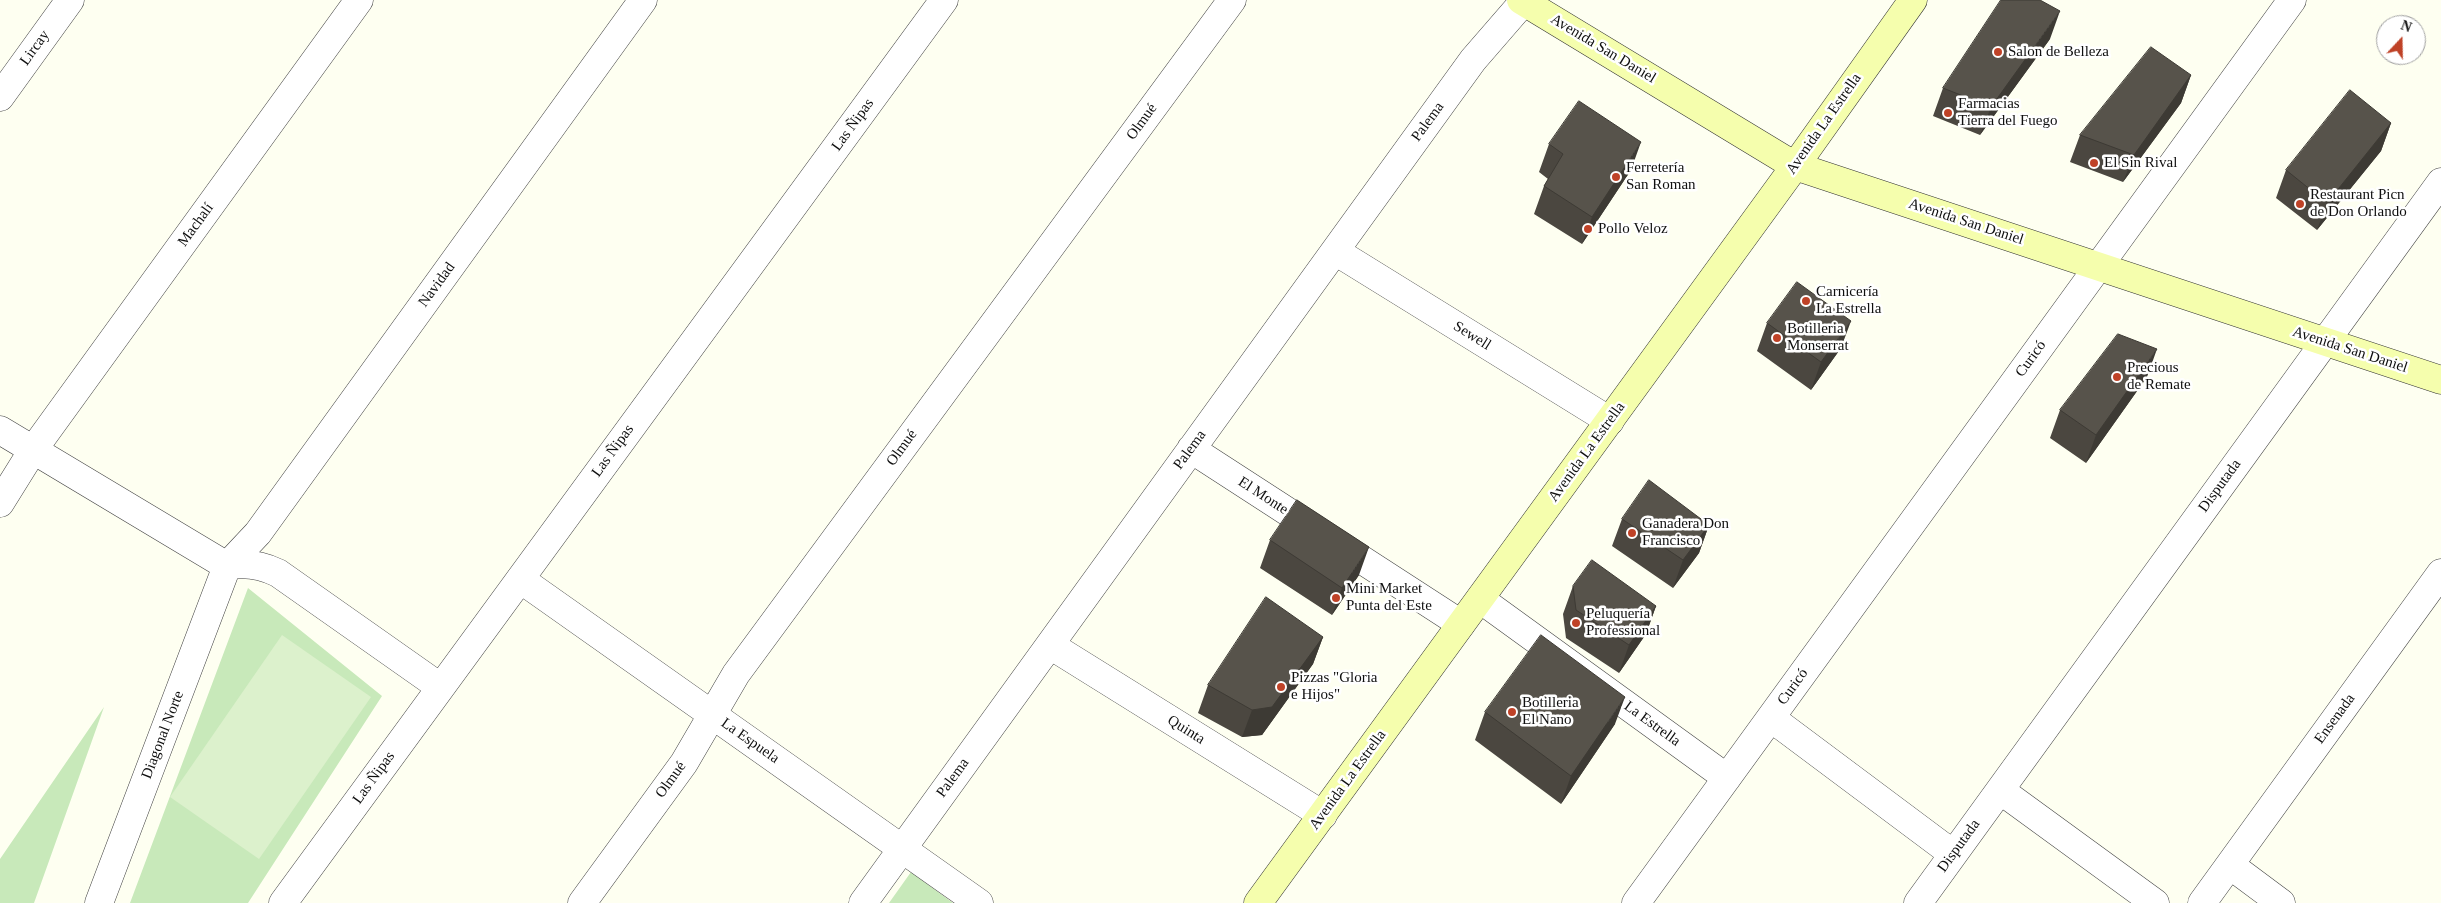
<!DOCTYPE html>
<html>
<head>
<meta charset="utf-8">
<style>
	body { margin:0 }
	#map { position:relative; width:2441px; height:903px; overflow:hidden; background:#fefff1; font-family:Georgia,serif }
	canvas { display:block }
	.north { position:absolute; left:2376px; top:15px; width:50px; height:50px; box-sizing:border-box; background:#fff; border:1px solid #9f9f9f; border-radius:50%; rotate:21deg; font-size:14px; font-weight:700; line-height:20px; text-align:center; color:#0f0f0f }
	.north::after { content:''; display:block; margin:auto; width:18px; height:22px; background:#bf4227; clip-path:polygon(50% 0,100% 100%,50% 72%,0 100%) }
</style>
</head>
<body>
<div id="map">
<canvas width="2441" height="903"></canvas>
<div class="north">N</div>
</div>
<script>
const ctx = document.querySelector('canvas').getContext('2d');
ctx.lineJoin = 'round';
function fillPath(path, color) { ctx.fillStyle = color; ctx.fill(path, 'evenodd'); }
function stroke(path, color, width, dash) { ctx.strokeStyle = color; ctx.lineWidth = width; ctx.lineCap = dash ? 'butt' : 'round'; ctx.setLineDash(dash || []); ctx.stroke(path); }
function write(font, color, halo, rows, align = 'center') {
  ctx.font = font + ' Georgia,serif'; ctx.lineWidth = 5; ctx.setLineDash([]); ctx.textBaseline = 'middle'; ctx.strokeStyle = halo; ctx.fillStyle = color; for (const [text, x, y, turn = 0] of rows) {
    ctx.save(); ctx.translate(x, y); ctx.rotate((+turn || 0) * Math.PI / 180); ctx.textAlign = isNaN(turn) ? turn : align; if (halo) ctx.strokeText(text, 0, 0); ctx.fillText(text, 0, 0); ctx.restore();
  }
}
fillPath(new Path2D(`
	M248 588 382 696 248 903H130Z
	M104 707 34 903H0V859Z
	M911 872 953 903H889Z`), '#c8e9ba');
fillPath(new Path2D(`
	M282 635 371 697 259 859 170 797Z`), '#dcf1cc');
const street = new Path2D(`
	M0 97 70 0
	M1335 251 1610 421
	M0 430 227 566C245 562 261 565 278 573L440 687
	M1191 449 1461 624
	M0 503 33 450 359 0
	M520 579 979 903
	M1480 599 1727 778
	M1050 645 1323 815
	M1771 718 1953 854
	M2000 790 2155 903
	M2230 865 2281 903
	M99 903 227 566 258 533 643 0
	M283 903 944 0
	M582 903 684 763 736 674 1232 0
	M863 903 1473 60 1525 0
	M1636 903 2292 0
	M1918 903 2441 182
	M2202 903 2441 573`);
const secondary = new Path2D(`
	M1521 0 1795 166 2441 380
	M1258 903 1795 166 1913 0`);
stroke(street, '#424242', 29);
stroke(secondary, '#313131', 29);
stroke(street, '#fff', 28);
stroke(secondary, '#f5fead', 28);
fillPath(new Path2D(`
	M2050 39 1980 135 1933 116 1943 88Z
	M2191 75 2181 103 2123 182 2070 162 2080 135Z
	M2391 123 2381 151 2317 230 2276 198 2286 170Z
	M1549 144 1631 170 1582 244 1534 214 1544 186 1548 179 1539 172Z
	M1767 323 1841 348 1811 390 1757 351Z
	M2147 377 2086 463 2050 438 2060 410Z
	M1622 519 1709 525 1699 553 1673 588 1612 546Z
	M1270 540 1359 575 1332 615 1260 568Z
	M1573 586 1656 606 1646 634 1619 673 1566 638 1563 614Z
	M1323 637 1313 664 1262 735 1242 737 1198 713 1208 685Z
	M1485 712 1615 724 1561 804 1475 740Z`), '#4b4740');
fillPath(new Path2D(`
	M2060 11 2050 39 1980 135 1991 107Z
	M2191 75 2181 103 2123 182 2134 155Z
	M2391 123 2381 151 2317 230 2327 203Z
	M1641 142 1631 170 1582 244 1592 217Z
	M1851 321 1841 348 1811 390 1821 362Z
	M2157 349 2147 377 2086 463 2096 435Z
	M1709 525 1699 553 1673 588 1683 560Z
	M1369 547 1359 575 1332 615 1342 588Z
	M1656 606 1646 634 1619 673 1629 645Z
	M1323 637 1313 664 1262 735 1242 737 1252 710Z
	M1625 697 1615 724 1561 804 1571 776Z`), '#3d3a34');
const building = new Path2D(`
	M2001 0H2040L2060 11 1991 107 1943 88Z
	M2151 47 2191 75 2134 155 2080 135Z
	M2350 90 2391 123 2327 203 2286 170Z
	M1579 101 1641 142 1592 217 1544 186 1563 154 1549 144Z
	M1797 282 1851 321 1821 362 1767 323Z
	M2118 334 2157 349 2096 435 2060 410Z
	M1649 480 1709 525 1683 560 1622 519Z
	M1297 500 1369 547 1342 588 1270 540Z
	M1592 560 1656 606 1629 645 1576 610 1573 586Z
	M1266 597 1323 637 1272 707 1252 710 1208 685Z
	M1541 635 1625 697 1571 776 1485 712Z`);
fillPath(building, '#57534b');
stroke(building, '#3d3a34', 1);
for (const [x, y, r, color] of [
	[1998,52,5,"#bf4227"],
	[1948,113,5,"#bf4227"],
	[2094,163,5,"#bf4227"],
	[1616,177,5,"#bf4227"],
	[2300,204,5,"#bf4227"],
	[1588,229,5,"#bf4227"],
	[1806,301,5,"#bf4227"],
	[1777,338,5,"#bf4227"],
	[2117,377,5,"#bf4227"],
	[1632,533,5,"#bf4227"],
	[1336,598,5,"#bf4227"],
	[1576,623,5,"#bf4227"],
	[1281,687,5,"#bf4227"],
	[1512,712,5,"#bf4227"]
]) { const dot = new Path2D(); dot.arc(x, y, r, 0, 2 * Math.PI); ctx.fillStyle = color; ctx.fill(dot); stroke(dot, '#fff', 2); }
write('15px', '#0f0f0f', '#fff', [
	["Lircay",35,48,-54],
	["Avenida San Daniel",1603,49,31],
	["Olmué",1142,122,-54],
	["Palema",1428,122,-54],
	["Avenida La Estrella",1824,124,-55],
	["Las Ñipas",853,125,-54],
	["Avenida San Daniel",1966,222,18],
	["Machalí",196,225,-54],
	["Navidad",437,285,-54],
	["Sewell",1472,336,32],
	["Avenida San Daniel",2350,350,18],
	["Curicó",2031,359,-54],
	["Olmué",902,448,-54],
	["Palema",1190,450,-54],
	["Las Ñipas",613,451,-54],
	["Avenida La Estrella",1587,452,-54],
	["Disputada",2220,486,-54],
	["El Monte",1263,496,33],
	["Curicó",1793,687,-54],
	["Ensenada",2335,719,-54],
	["La Estrella",1652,724,36],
	["Quinta",1186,730,32],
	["Diagonal Norte",163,735,-69],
	["La Espuela",750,741,35],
	["Las Ñipas",374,778,-54],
	["Palema",953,778,-54],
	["Olmué",671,780,-54],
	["Avenida La Estrella",1348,780,-54],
	["Disputada",1959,846,-54]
]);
write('15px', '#0f0f0f', '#fff', [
	["Salon de Belleza",2008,52],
	["Farmacias",1958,104],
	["Tierra del Fuego",1958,121],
	["El Sin Rival",2104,163],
	["Ferretería",1626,168],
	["San Roman",1626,185],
	["Restaurant Picn",2310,195],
	["de Don Orlando",2310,212],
	["Pollo Veloz",1598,229],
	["Carnicería",1816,292],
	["La Estrella",1816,309],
	["Botilleria",1787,329],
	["Monserrat",1787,346],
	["Precious",2127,368],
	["de Remate",2127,385],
	["Ganadera Don",1642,524],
	["Francisco",1642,541],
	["Mini Market",1346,589],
	["Punta del Este",1346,606],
	["Peluquería",1586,614],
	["Professional",1586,631],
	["Pizzas \"Gloria",1291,678],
	["e Hijos\"",1291,695],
	["Botilleria",1522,703],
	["El Nano",1522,720]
], 'left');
</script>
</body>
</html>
